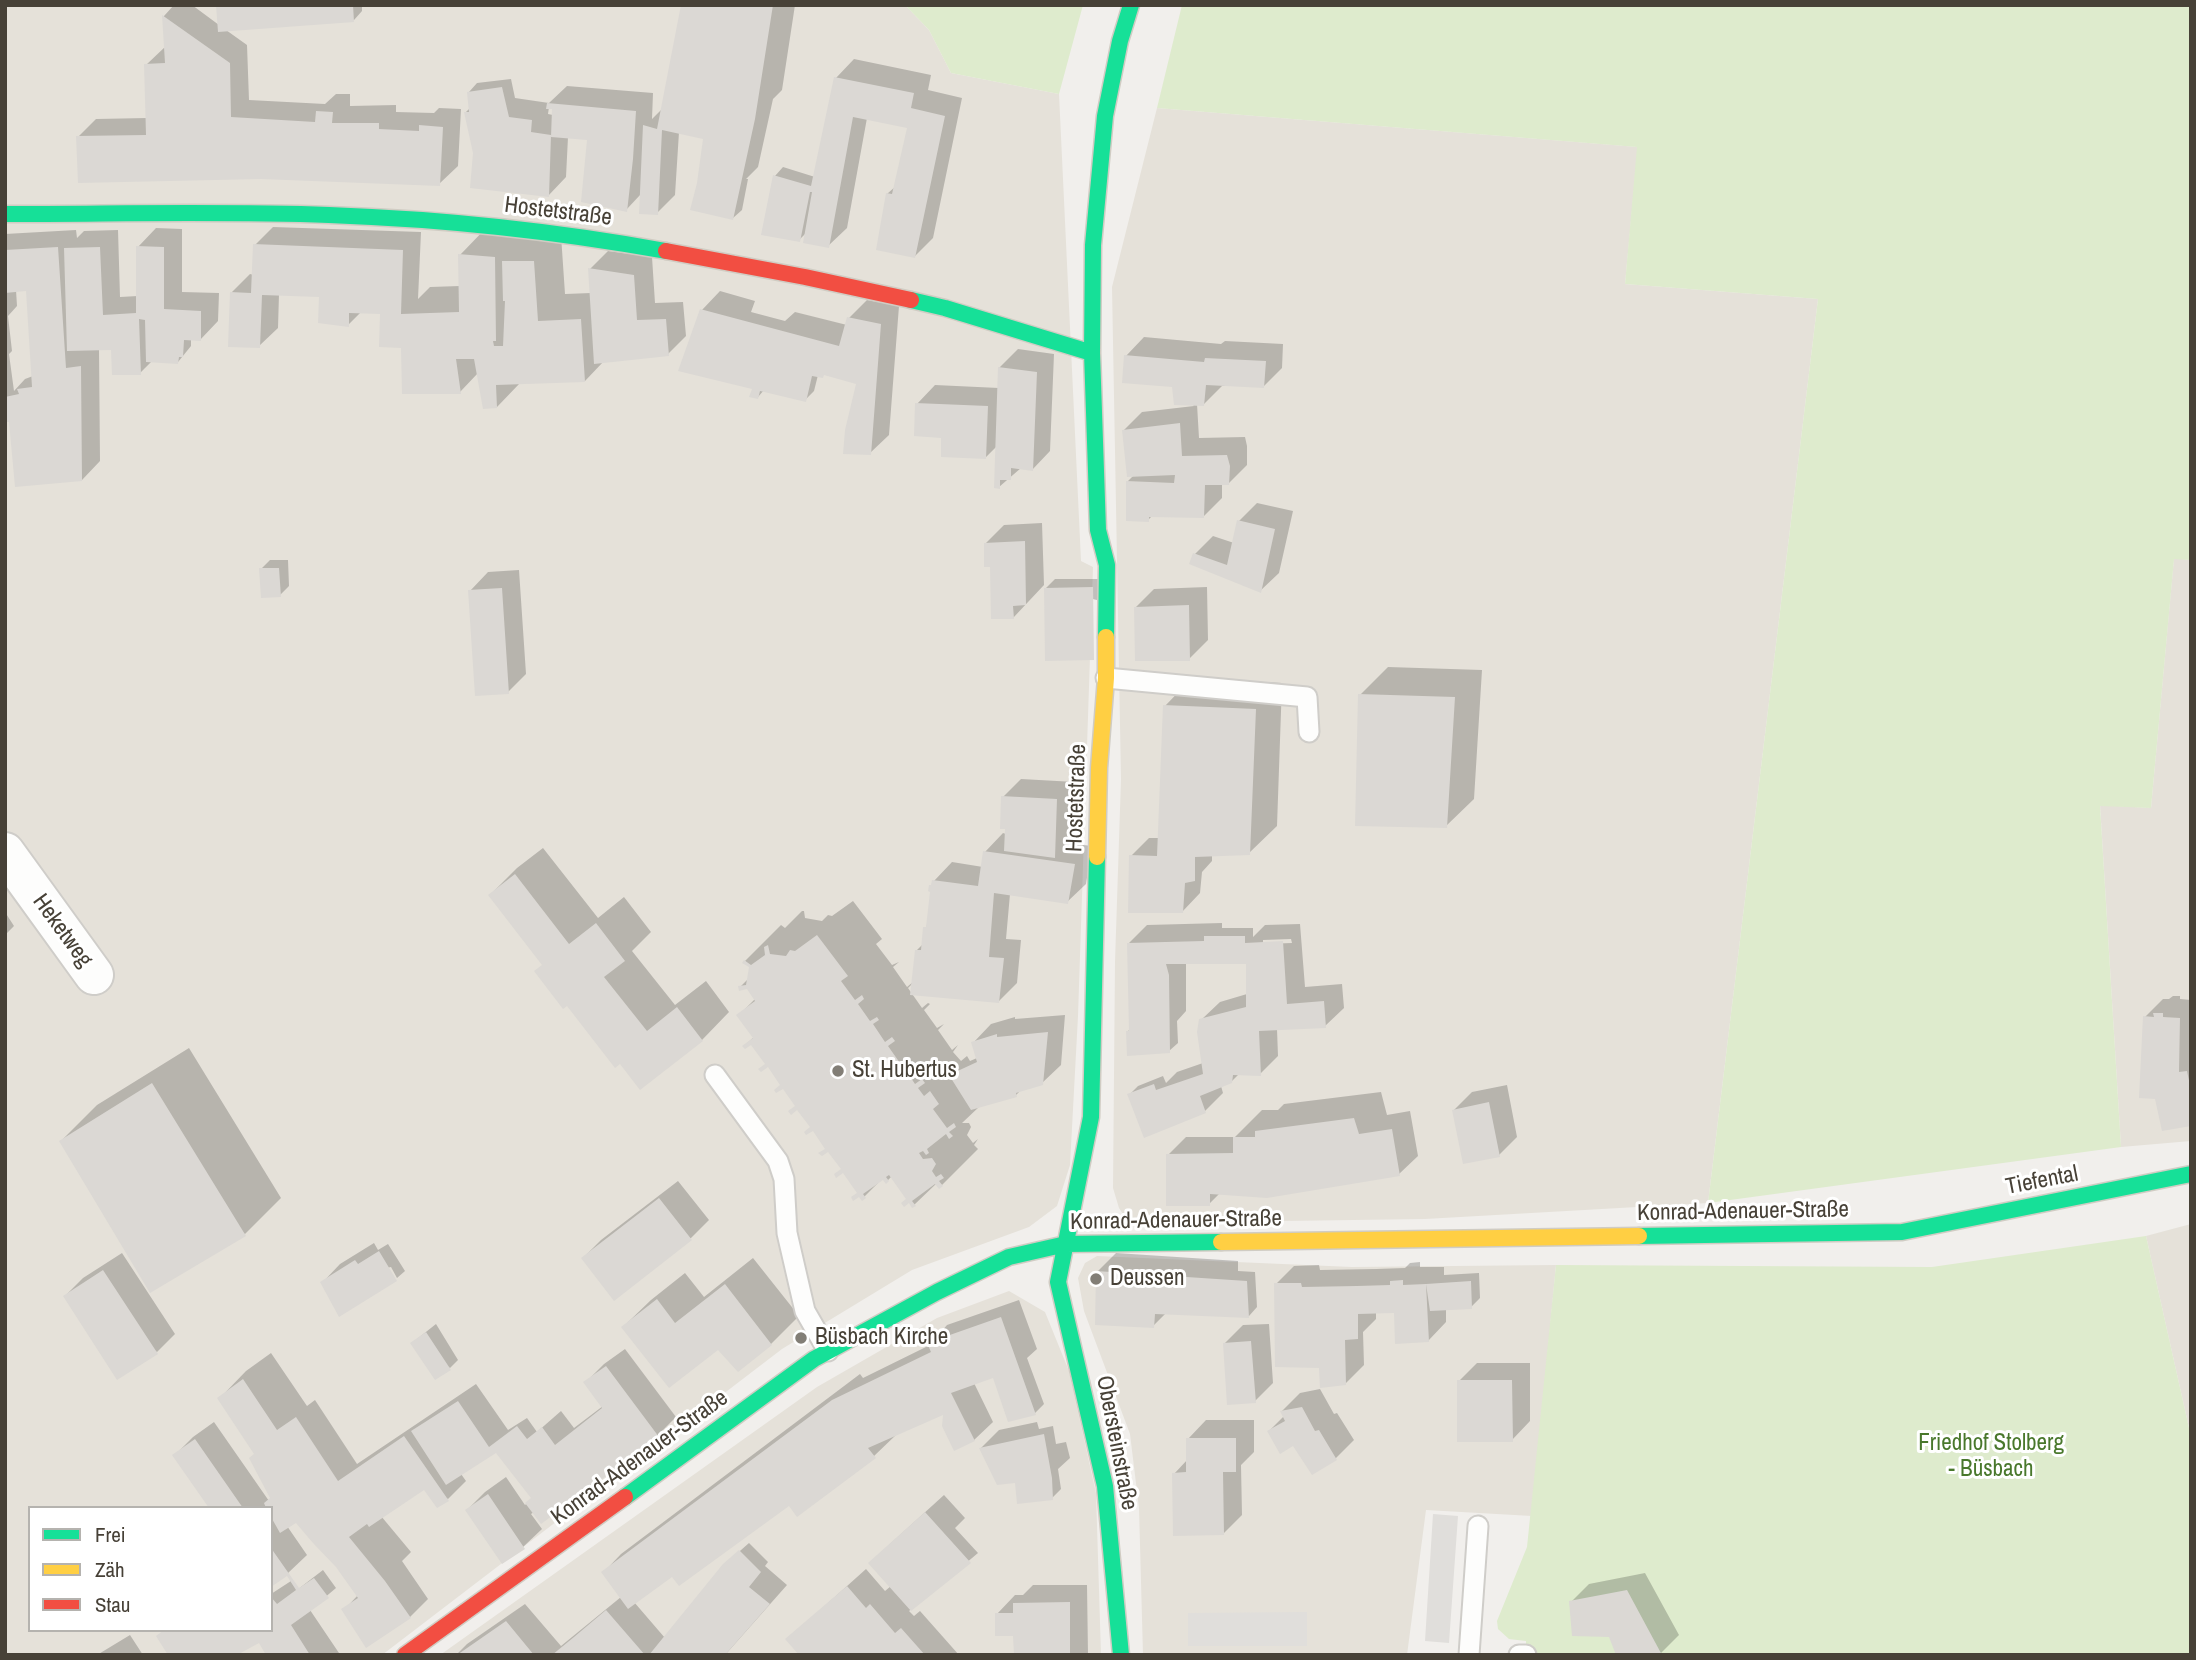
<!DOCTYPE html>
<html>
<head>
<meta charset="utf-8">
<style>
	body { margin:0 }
	#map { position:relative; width:2196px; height:1660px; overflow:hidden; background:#f1efec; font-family:"Archivo Narrow",sans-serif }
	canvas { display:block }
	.frame { position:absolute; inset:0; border:7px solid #474137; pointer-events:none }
	.legend { position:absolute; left:28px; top:1506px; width:245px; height:126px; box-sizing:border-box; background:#fff; border:2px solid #b5b3af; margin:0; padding:9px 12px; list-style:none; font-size:21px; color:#474137 }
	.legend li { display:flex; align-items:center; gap:14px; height:35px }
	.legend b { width:35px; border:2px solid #b5b3af }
</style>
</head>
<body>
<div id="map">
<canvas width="2196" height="1660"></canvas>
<div class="frame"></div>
<ul class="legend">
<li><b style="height:9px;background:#16e098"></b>Frei</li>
<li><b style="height:9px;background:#ffcf43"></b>Zäh</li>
<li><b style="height:9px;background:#f24e42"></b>Stau</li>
</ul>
</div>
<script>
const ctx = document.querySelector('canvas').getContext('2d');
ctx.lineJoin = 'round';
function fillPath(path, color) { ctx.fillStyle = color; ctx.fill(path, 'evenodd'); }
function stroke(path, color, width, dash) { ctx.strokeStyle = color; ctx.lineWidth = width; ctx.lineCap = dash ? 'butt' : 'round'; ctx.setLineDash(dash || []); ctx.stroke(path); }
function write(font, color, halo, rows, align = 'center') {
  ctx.font = font + ' "Archivo Narrow",sans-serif'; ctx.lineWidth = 6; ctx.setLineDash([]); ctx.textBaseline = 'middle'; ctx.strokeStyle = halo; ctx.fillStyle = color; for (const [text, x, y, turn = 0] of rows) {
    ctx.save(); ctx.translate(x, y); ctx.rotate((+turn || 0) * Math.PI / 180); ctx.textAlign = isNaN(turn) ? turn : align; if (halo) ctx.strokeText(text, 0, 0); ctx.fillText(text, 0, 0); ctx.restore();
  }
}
fillPath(new Path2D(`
	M5 5H905L929 30 951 73 1059 94 1081 561 1093 567 1078 1016 1070 1165 1057 1206 1029 1227 912 1270 782 1349 382 1655H5ZM30 1508H271V1630H30Z
	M1157 108 1638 147 1625 284 1818 299 1708 1203 1425 1219 1211 1222 1127 1220 1119 1208 1113 1188 1115 962 1121 779 1112 287Z
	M2174 558 2191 560V1141L2121 1147 2100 805 2151 808Z
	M2191 1224V1437L2146 1236Z
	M1097 1256 1352 1267 1556 1265 1532 1516 1426 1510 1407 1655H1143L1139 1508 1130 1434 1084 1311 1078 1278 1085 1263Z
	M1009 1291 1045 1312 1069 1371 1096 1493 1101 1655H440L817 1387 937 1318Z`), '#e5e1d9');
fillPath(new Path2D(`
	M905 5H1083L1059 94 951 73 929 30Z
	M1182 5H2191V560L2174 559 2151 808 2100 806 2121 1147 1708 1203 1818 299 1625 284 1637 147 1157 108Z
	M2146 1236 2191 1437V1655H1526V1641L1509 1639 1498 1629 1497 1621 1527 1547 1556 1265 1932 1267Z`), '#deebcd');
fillPath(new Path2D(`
	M1433 1514 1458 1516 1449 1643 1425 1641Z
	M1307 1612V1646H1188V1613Z`), '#e0dedb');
fillPath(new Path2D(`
	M174 5H192L219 25 217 5H362V11L354 20 226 30 247 45 249 100 325 104 336 94H350V106L396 105V112L434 113 439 108 461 109 458 166 439 184 78 137 96 119 147 118 146 65 166 46 164 16Z
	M682 5H795L782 90 773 99 758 167 746 179H748L742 210 733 218 708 132H679L675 195 657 213 641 194 626 210 588 139 568 137 566 177 548 196 475 153 466 112 470 108 469 92 477 83 511 79 515 98 549 103 567 86 653 93 652 119 663 108ZM549 107 554 108 553 115 548 114Z
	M854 59 931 75 928 90 962 98 933 238 915 256 887 194 896 186 909 126 867 118 847 228 828 246 806 233 799 240 775 176 783 167 815 177 836 78Z
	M273 227 421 232 418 299 430 287 460 286V255L487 227 561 235 565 294 591 293 590 269 608 251 652 257 655 303 683 302 686 336 668 354 604 361 585 381 520 383 497 407 478 373 460 392 401 346 382 312H361L348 325 320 295 279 294 278 328 259 346 231 293 250 274 254 275 255 245Z
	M156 228 182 229V292L219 293 218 321 200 340 191 339V346L178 362 152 361 140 373 112 348 99 349 100 461 82 480 9 420H5V234L76 230 77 238 84 231 118 230 120 297 138 296V247ZM28 289 33 376 25 379 14 391 9 354 12 351 8 316 17 306 16 290Z
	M720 291 755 301 751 312 785 321 795 312 847 325 849 318 867 300 899 306 889 435 870 453 858 382 825 374 818 375 814 391 805 400 764 390 758 397 702 310Z
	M1144 337 1221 344 1225 341 1283 344 1282 368 1264 386H1222L1204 404H1197L1199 438 1245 437 1247 446V465L1228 484 1222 483V498L1203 517 1153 515 1148 520 1127 482 1134 475 1124 430 1142 412 1194 406 1174 386 1126 356Z
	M1018 349 1054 354 1050 451 1032 470 1021 468 999 487 997 446 986 457 943 436 917 404 935 385 999 388V368Z
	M1257 503 1293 511 1279 573 1260 591 1195 554 1213 536 1234 543 1239 521Z
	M1042 523 1044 585 1013 618 985 544 1004 525Z
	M270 560H288L289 586 280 595 261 569Z
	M519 570 526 674 508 692 470 591 488 572Z
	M1055 579H1101V601L1046 588Z
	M1207 587 1208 640 1189 659 1135 608 1154 589Z
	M1388 667 1482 670 1474 799 1446 826 1360 695Z
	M1192 678 1282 683 1277 826 1249 853H1212V861L1202 872 1200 893 1182 912 1131 856 1149 838H1159L1165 706Z
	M1021 779 1075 782 1072 838 1068 843 1092 846 1086 884 1067 902 1010 894 1006 939 1021 940 1017 983 999 1001 913 983 908 988 922 1008 928 1003 930 1004 924 1010 937 1028 944 1024 938 1030 952 1050 958 1045 953 1052 961 1061 967 1056 970 1061 977 1058 973 1043 991 1024 1015 1017V1019L1065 1015 1061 1065 1042 1083 1022 1089 1016 1095 980 1106 962 1123H969L971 1127 967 1135 973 1143 978 1139 974 1145 978 1149 942 1185 937 1183 915 1204 913 1206 892 1176 886 1182 883 1178 863 1198 751 1042 744 1046 754 1037 739 1015 756 998 747 987H740L749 978 751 967 745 961 781 925 785 928 802 911H804L805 918 822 921 828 915 832 916 853 901 882 939 876 944 892 965 899 962 893 967 907 987 913 982 916 951 924 943 934 881 952 862 983 867 985 852 1003 833 1006 834 1003 797Z
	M543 848 598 918 624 897 651 932 632 951 675 1005 706 981 729 1012 702 1040 641 1088 490 895 517 868Z
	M5 912 14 926 5 935Z
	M1222 923V928H1253V937L1265 925 1300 924 1305 987 1342 984 1344 1008 1325 1026 1277 1029 1278 1056 1260 1074H1239L1231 1082 1221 1086 1223 1093 1205 1111 1129 1095 1138 1086 1163 1076 1166 1083 1177 1072 1203 1063 1201 1020 1220 1002 1247 994V963H1186V1011L1177 1021 1178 1043 1169 1051 1128 1031 1131 1029 1128 944 1147 925ZM1291 939 1292 943 1263 944V940Z
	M2173 996H2180V999L2191 1000V1124L2145 1017 2163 999H2169Z
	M189 1048 281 1198 245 1234 61 1141 97 1105Z
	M1507 1085 1517 1137 1499 1155 1454 1110 1472 1092Z
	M1381 1092 1387 1115 1410 1111 1418 1156 1399 1174 1221 1192 1209 1204 1168 1155 1186 1137H1235L1262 1110H1278L1284 1104Z
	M678 1181 709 1220 691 1238 583 1258 601 1240Z
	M374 1243 378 1250 388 1244 405 1271 397 1278 391 1267 322 1283 340 1264Z
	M122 1253 175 1334 157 1352 65 1296 83 1278Z
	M1116 1253 1238 1261V1271L1255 1272 1257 1307 1249 1316 1166 1313 1153 1326 1098 1271Z
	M753 1258 799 1316 771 1344 738 1370 719 1347 623 1327 651 1300 685 1273 704 1297Z
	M1420 1262V1267H1444V1275L1479 1273 1480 1298 1471 1307 1446 1308V1322L1428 1341 1396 1311 1376 1312V1319L1363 1332 1364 1365 1345 1384 1321 1366 1276 1284 1294 1266 1319 1265 1320 1270 1376 1269 1405 1268 1410 1263Z
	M1019 1300 1037 1349 1027 1358 1044 1404 1035 1413 994 1376 974 1383 993 1422 974 1440 945 1413 897 1434 874 1456 789 1504 672 1574 634 1602 665 1638 724 1565 749 1543 768 1562 765 1566 787 1585 725 1655H456L467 1644 525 1604 561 1646 621 1597 603 1573 621 1554 860 1374 863 1378 930 1345 947 1325Z
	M436 1324 458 1360 450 1368 412 1343Z
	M1269 1324 1273 1383 1255 1401 1224 1344 1243 1325Z
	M625 1349 676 1417 658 1435 541 1522 534 1512 531 1514 542 1529 523 1547 467 1510 485 1492 506 1477 525 1505 533 1498 496 1450 461 1474 466 1481 448 1499 424 1487 381 1516 411 1552 402 1561 428 1599 410 1617 344 1610 358 1595 337 1566 297 1520 287 1526 307 1555 288 1573 271 1585V1508H212L175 1455 193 1437 214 1422 269 1501 272 1497 256 1454 219 1399 246 1371 271 1353 307 1406 315 1400 357 1464 476 1384 508 1430 527 1418 537 1432 561 1411 574 1428 603 1406 586 1382 604 1364Z
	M1477 1363H1530V1421L1512 1440 1459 1381Z
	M1320 1389 1334 1414 1337 1413 1354 1440 1336 1458 1313 1472 1294 1443 1269 1431 1284 1416 1282 1411 1300 1393Z
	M1206 1420H1254V1452L1241 1465 1242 1515 1224 1533 1174 1474 1188 1459V1439Z
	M1037 1422 1039 1429 1053 1426 1056 1444 1066 1442 1070 1458 1058 1469 1061 1489 1052 1498 1016 1481 981 1448 999 1430Z
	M944 1495 965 1518 955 1528 978 1553 909 1611 914 1616 920 1611 959 1655H802L788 1639 866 1569 885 1591 891 1586 889 1545Z
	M323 1570 336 1588 310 1610 339 1653 337 1655H268L259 1641 239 1653 240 1655H170L271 1630V1594L291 1581 297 1590Z
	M1645 1573 1679 1635 1661 1653 1610 1635 1571 1602 1589 1584Z
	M1033 1585H1087L1088 1655H1015V1635L997 1614 1015 1595H1023Z
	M130 1635 143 1655H97Z`), '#0003');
fillPath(new Path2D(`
	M216 5H353L354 22 218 32Z
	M681 5H773L755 119 733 220 690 210 697 183 703 139 662 130 658 215 639 214 643 125 657 129Z
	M162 15 230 63 231 117 315 122 316 111 333 112 332 123H379V129L419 131V125L443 127 440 186 261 179 78 183 76 136 146 135 144 64 165 63Z
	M834 77 914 93 911 108 945 116 915 258 876 250 886 193 892 194 907 128 853 117 829 248 803 243 812 192H810L800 242 761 235 773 175 811 186Z
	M502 87 509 117 532 120 531 132 551 135 549 197 470 188 473 153 464 112H469L467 92Z
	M547 103 636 111 633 159 627 212 581 202 587 140 551 137 552 109H546Z
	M253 244 403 250 401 314 459 312 458 254 495 257 496 341H493L494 346H503L505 301H503L502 261H534L538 321 581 319 585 382 496 385 497 408 483 409 474 359H456L461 394H402L401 348 379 347 380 314 349 313V327L318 323 319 297 262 295 260 348 228 347 230 292 251 293Z
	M136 246 164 247V309L201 311V341L184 340 183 357H179L178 364 146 362 145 320 139 319 141 375H112L111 350 67 351 64 248 100 247 103 315 136 313Z
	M58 247 66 368 81 366 82 481 15 487 9 422H5V397L19 394 17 389 32 387 26 291 5 293V250Z
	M588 268 634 275 637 320 666 319 669 356 594 364Z
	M700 309 839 346 847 317 881 324 871 455 843 454 845 430 856 384 824 375 823 378 812 376 806 402 760 391 758 399 749 397 752 389 678 371Z
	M1124 355 1204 362 1205 358 1266 361 1264 388 1206 385 1204 406 1174 405 1172 387 1122 383Z
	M998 367 1037 372 1033 471 1011 468V480H1000V489L994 488Z
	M915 403 988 406 986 459 941 457V438L914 436Z
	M1180 423 1182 456 1227 455 1230 466 1229 485H1205L1204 518 1149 517V522L1126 521V481L1174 483 1175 475 1127 477 1122 430Z
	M1237 520 1275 529 1261 593 1189 564 1193 553 1227 565Z
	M1025 541 1026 605 1013 606 1014 619H991L990 567H984V543Z
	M259 568H279L281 597 261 598Z
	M1093 587 1094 660 1045 661 1044 588Z
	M502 588 509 694 475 696 468 590Z
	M1189 605 1190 661H1135L1134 607Z
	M1358 694 1455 697 1447 828 1355 826Z
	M1163 705 1256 709 1250 855 1195 857V881L1185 883 1183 913H1128L1129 855 1157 856Z
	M1001 796 1057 799 1055 858 1004 851 1005 829H1000Z
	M983 851 1075 864 1068 904 994 893 989 957 1004 958 999 1003 910 995 915 950H921L923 927H926L930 892 928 891 929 885H931L932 880 978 886Z
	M515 874 569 944 596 923 625 961 604 977 647 1031 677 1007 703 1041 640 1090 620 1064 615 1068 567 1006 563 1009 534 971 542 965 488 895Z
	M817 935 848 976 841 981 855 1000 862 995 864 999 858 1004 870 1021 877 1017 879 1020 873 1024 885 1042 892 1037 895 1041 888 1046 900 1063 907 1058 909 1062 903 1066 915 1084 922 1079 925 1083 918 1088 924 1096 930 1091 939 1104 933 1109 947 1128 954 1123 956 1127 949 1132 953 1136 949 1139 946 1134 927 1149 929 1153 926 1155 923 1151 919 1153 923 1159 932 1158 936 1164 932 1171 936 1177 941 1174 944 1178 939 1181 943 1186 939 1189 935 1184 912 1201 916 1206 912 1208 909 1203 904 1207 901 1203 906 1199 889 1175 886 1177 889 1181 886 1184 883 1180 863 1194 866 1198 862 1201 859 1197 853 1201 851 1197 857 1193 843 1173 836 1178 834 1174 841 1169 828 1152 822 1156 818 1153 825 1149 813 1131 806 1135 804 1132 810 1127 797 1110 791 1115 788 1111 795 1106 783 1089 776 1093 774 1090 780 1085 768 1067 761 1072 758 1069 765 1064 751 1045 745 1049 742 1046 753 1038 736 1015 755 1001 747 989 739 991 738 986 746 985 749 967 742 963 744 960 751 965 765 955 764 947 768 945 770 954 786 956 790 950 795 951Z
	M1204 936H1245V943L1283 941 1287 1004 1324 1001 1326 1028 1259 1031 1261 1076 1233 1075 1232 1083 1200 1096 1206 1113 1144 1138 1127 1094 1154 1084 1156 1090 1203 1074 1197 1032 1199 1019 1246 1007V964H1166L1169 975 1170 1053 1127 1056 1126 1031H1129L1127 943 1204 941Z
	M2153 1013H2163V1017L2180 1018 2179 1072 2187 1071 2191 1090V1126L2162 1131 2155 1099 2139 1098 2143 1016 2154 1017Z
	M1048 1032 1043 1085 1016 1093 1017 1097 971 1110 949 1075 977 1062 971 1042 997 1034V1037Z
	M152 1083 246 1236 150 1293 59 1141Z
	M1489 1102 1500 1157 1463 1164 1452 1110Z
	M1354 1118 1359 1134 1392 1129 1400 1176 1267 1198 1210 1194V1206H1166V1154L1233 1153V1137H1255V1131Z
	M659 1198 692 1240 614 1301 581 1258Z
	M379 1251 397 1281 339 1317 320 1282 355 1260 358 1264Z
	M103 1270 158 1354 117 1380 63 1296Z
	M1096 1271 1247 1281 1249 1318 1155 1314 1154 1328 1095 1325Z
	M1403 1280V1285L1426 1284 1429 1342 1395 1344 1394 1313 1358 1314V1339L1345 1340 1346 1385 1320 1388 1319 1368 1275 1367 1274 1283H1301L1302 1287 1357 1286 1390 1285V1281Z
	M1471 1281 1472 1309 1430 1311 1426 1284Z
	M725 1284 772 1345 738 1372 718 1350 669 1388 621 1327 657 1299 675 1323Z
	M1001 1317 1036 1415 1008 1422 993 1378 951 1393 975 1441 954 1451 942 1426 943 1415 868 1448 876 1458 797 1517 789 1506 679 1586 672 1577 628 1609 601 1572 832 1400 931 1352 927 1343Z
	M426 1332 451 1370 435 1380 410 1343Z
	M1251 1341 1256 1403 1227 1405 1223 1343Z
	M606 1366 659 1437 541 1524 525 1503 531 1498 496 1453 446 1485 411 1431 458 1401 489 1447 517 1426 527 1439 542 1427 555 1445 602 1408 583 1382Z
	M243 1379 277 1430 296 1417 338 1481 404 1436 449 1501 437 1508 424 1490 369 1527 367 1524 349 1537 385 1581 411 1618 366 1648 341 1609 358 1598 336 1567 313 1543 296 1523 280 1533 271 1517V1508H266L264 1503 270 1498 249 1458 254 1454 217 1398Z
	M1457 1380H1512L1513 1442H1457Z
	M1302 1407 1315 1431 1319 1430 1337 1460 1312 1475 1293 1446 1280 1454 1267 1431 1285 1421 1280 1411Z
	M1044 1434 1052 1478 1053 1500 1017 1504 1015 1483 997 1485 979 1448Z
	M1186 1438H1236V1472H1223L1224 1535 1173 1536 1172 1473 1186 1472Z
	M195 1439 243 1508H209L172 1455Z
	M488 1494 525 1549 502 1564 465 1510Z
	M925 1512 971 1563 911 1611 868 1563Z
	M271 1548 299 1588 314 1578 329 1598 291 1625 310 1655H266L259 1643 237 1655H168L156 1636 164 1630H271V1597L277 1604 296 1590 287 1576 271 1587Z
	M739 1550 761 1572 749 1587 770 1604 725 1655H649L723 1564Z
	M847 1586 866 1608 870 1604 895 1633 901 1628 925 1655H799L785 1639Z
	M1627 1590 1662 1655H1616L1609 1637 1572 1636 1569 1601Z
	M1070 1602V1655H1014L1013 1636H995V1613H1013V1603Z
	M606 1610 645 1655H552L574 1637Z
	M506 1621 534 1655H457Z`), '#dbd8d4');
const lane = new Path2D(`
	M1106 678 1307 697 1309 732
	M715 1075 778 1161 784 1179 787 1233 805 1311 828 1351
	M1469 1655 1478 1526
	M1519 1655H1526`);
const street = new Path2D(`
	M5 852 94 975`);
const fast = new Path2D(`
	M5 214C113 214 221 211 329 215 442 219 555 231 666 251
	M911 300 945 308 1092 353
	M1106 637 1107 565 1098 530 1092 353 1093 245 1105 116 1120 41 1131 5
	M1097 857 1091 1117 1058 1282 1105 1486 1121 1655
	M1639 1236 1902 1232 2191 1174
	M625 1497 814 1359 937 1292 1009 1257 1066 1244 1221 1242`);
const slow = new Path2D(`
	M1097 857 1099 768 1106 678V637
	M1221 1242 1639 1236`);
const jam = new Path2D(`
	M666 251 805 277 911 300
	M405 1655 625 1497`);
stroke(lane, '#cfcdc9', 23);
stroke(street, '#cfcdc9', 42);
stroke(fast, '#d0ccc3', 19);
stroke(slow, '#d0ccc3', 19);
stroke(jam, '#d0ccc3', 19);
stroke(lane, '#fdfdfc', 19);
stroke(street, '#fdfdfc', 38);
stroke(fast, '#16e098', 16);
stroke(slow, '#ffcf43', 16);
stroke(jam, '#f24e42', 16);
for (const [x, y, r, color] of [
	[838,1071,7,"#827e76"],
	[1096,1279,7,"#827e76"],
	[801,1338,7,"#827e76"]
]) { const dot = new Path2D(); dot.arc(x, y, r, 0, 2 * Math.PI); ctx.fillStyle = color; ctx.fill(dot); stroke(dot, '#fff', 2.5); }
write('23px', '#474137', '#fff', [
	["Hostetstraße",558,212,7],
	["Hostetstraße",1077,798,-88],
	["Heketweg",62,931,54],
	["Tiefental",2042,1181,-11],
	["Konrad-Adenauer-Straße",1743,1212,-1],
	["Konrad-Adenauer-Straße",1176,1221,-1],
	["Obersteinstraße",1116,1443,79],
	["Konrad-Adenauer-Straße",640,1458,-36]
]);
write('23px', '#474137', '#fff', [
	["St. Hubertus",852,1071],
	["Deussen",1110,1279],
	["Büsbach Kirche",815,1338]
], 'left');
write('23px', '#49782c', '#fff', [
	["Friedhof Stolberg",1991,1444],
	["- Büsbach",1991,1470]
]);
</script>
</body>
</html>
